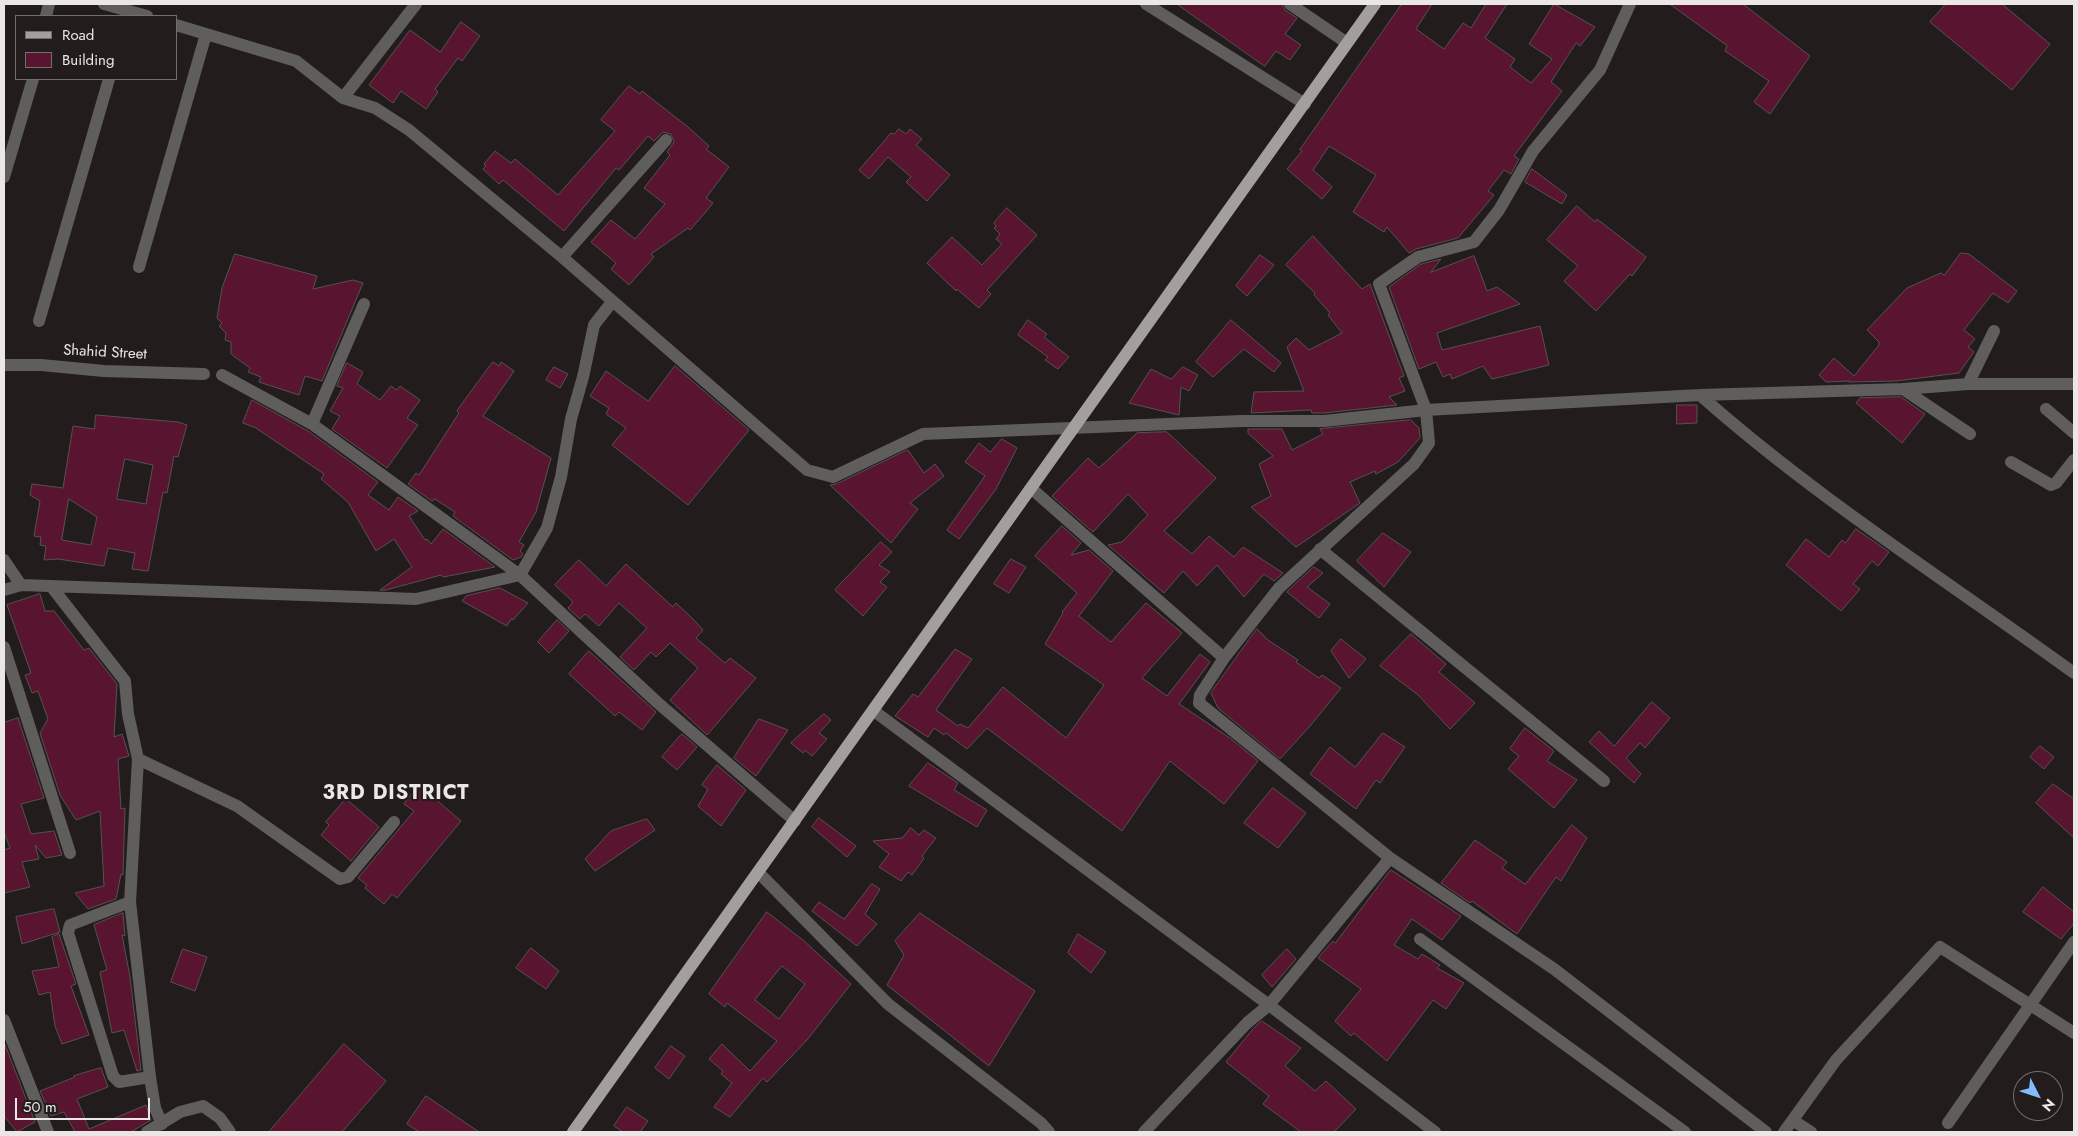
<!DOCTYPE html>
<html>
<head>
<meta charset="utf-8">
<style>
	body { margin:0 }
	#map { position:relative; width:2078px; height:1136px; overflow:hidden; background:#221d1c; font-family:Jost,sans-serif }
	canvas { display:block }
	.frame { position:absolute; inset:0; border:5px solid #ebe7e7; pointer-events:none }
	.legend { position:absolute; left:15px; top:15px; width:162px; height:65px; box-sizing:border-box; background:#221d1c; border:1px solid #726e6d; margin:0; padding:6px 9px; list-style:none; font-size:15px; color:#ebe7e7 }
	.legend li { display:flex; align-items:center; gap:10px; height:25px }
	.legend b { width:25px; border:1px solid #726e6d }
	.north { position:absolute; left:2013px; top:1071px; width:50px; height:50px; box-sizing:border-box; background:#221d1c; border:1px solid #726e6d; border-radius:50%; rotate:131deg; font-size:14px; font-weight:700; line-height:20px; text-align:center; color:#ebe7e7 }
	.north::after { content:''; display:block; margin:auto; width:18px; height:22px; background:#81bdfa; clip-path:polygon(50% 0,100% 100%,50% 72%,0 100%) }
	.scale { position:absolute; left:15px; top:1098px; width:135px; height:22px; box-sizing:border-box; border:2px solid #ebe7e7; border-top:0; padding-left:6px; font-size:15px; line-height:18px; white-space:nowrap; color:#ebe7e7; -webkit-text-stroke:4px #221d1c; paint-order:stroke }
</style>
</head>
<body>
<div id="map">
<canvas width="2078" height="1136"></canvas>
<div class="frame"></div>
<ul class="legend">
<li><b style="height:6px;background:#a39f9c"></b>Road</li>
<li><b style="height:14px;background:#591530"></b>Building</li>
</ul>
<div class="north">N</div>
<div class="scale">50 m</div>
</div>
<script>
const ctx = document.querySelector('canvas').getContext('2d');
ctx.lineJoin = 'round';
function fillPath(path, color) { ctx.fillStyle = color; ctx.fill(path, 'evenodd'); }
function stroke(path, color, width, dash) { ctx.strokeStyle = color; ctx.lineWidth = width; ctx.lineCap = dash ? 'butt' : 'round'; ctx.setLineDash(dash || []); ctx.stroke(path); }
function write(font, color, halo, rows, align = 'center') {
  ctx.font = font + ' Jost,sans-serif'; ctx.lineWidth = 4.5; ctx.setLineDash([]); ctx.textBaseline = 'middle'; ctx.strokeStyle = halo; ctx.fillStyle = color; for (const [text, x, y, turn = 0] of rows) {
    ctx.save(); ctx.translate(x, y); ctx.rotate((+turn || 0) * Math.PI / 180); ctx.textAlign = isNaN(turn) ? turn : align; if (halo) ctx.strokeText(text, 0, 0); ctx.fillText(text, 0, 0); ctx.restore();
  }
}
const building = new Path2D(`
	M1177 4H1282L1285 10 1297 18 1285 34 1301 45 1290 60 1276 51 1265 66Z
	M1402 4H1432L1416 29 1444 49 1463 23 1471 28 1486 4H1507L1485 38 1515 59 1510 67 1531 83 1552 59 1529 44 1554 4 1595 27 1580 46 1576 43 1551 82 1562 91 1514 156 1519 159 1511 174 1504 170 1488 191 1494 195 1458 238 1416 249 1409 253 1387 227 1384 232 1353 212 1376 175 1329 146 1313 170 1332 187 1322 199 1287 169 1302 151 1300 150Z
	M1670 4H1743L1810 56 1770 114 1754 102 1769 81 1725 51 1727 46Z
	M1946 4H2002L2050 44 2012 90 1930 22Z
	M461 22 480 36 462 61 458 58 435 89 438 92 426 109 401 91 393 103 369 85 410 30 440 52Z
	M629 86 640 94 642 91 688 127 709 146 706 149 729 167 706 198 713 203 704 214 690 230 688 228 651 254 654 257 629 285 611 269 616 263 591 242 611 220 635 239 665 204 644 188 670 155 667 152 674 142 671 134 663 132 654 141 648 136 619 170 616 168 564 231 503 180 499 184 483 169 486 166 484 164 495 151 511 163 515 159 558 195 615 131 601 120Z
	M899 129 906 134 910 129 922 139 916 145 950 175 927 201 906 182 911 177 888 157 869 179 859 170 891 133 894 134Z
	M1532 169 1567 195 1562 204 1525 182Z
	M1577 206 1595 222 1597 219 1646 257 1632 276 1630 274 1596 311 1564 281 1578 266 1547 240Z
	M1007 208 1037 235 987 290 991 294 979 308 957 289 956 291 927 263 952 237 982 265 1002 244 996 239 1000 234 994 228 996 226 994 223Z
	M1313 236 1362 289 1370 284 1404 376 1399 378 1405 391 1389 397 1397 405 1324 413H1312L1311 410 1251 413 1254 392 1304 391 1287 347 1296 338 1309 350 1342 333 1328 315 1330 313 1314 295 1315 293 1286 265Z
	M1961 253 1969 254 2017 291 2008 303 1993 293 1964 330 1975 339 1968 347 1974 352 1959 373 1896 381 1849 382 1850 381 1826 382 1819 375 1834 358 1854 376 1879 345V342L1867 330 1907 288 1941 273 1944 275Z
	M235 254 317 276 313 289 353 280 363 283 322 381 305 376 299 395 259 382 261 377 248 372 250 368 231 354V342L225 340 226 333 219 326 222 323 217 318 222 288Z
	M1260 255 1274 265 1247 296 1236 286Z
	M1474 256 1487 291 1497 287 1520 304 1437 333 1442 350 1540 326 1549 365 1492 379 1483 366 1452 379 1450 374 1443 377 1436 362 1419 369 1389 287 1421 264 1441 259 1431 272Z
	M1028 320 1047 334 1044 337 1069 357 1058 369 1045 360 1048 357 1018 335Z
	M1231 320 1281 363 1274 372 1244 349 1213 377 1196 362Z
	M493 362 499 366 501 362 514 371 483 416 551 458 536 512 519 542 524 545 520 551 523 554 521 557 513 560 453 516 455 512 435 499 432 501 408 484 416 473 419 475 459 413 457 411Z
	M347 363 363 372 357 384 380 400 391 386 397 390 400 386 420 400 407 418 418 425 387 468 332 429 340 416 330 411 343 388 337 386Z
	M675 366 749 430 688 505 612 445 626 428 606 414 609 408 590 396 606 371 648 401Z
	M554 367 568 374 560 388 546 380Z
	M1183 367 1198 375 1189 391 1181 387 1179 415 1129 403 1151 369 1171 379Z
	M1901 397 1925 414 1902 443 1856 403 1860 398Z
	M252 400 308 431 378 482 368 495 389 510 398 497 418 511 409 516 425 540 427 539 431 544 443 529 495 567 443 577 441 575 386 590H380L412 567 394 539 376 551 348 502 321 479 324 474 256 428 243 423Z
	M1677 405H1697V423L1677 424Z
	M96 415 178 422 187 425 178 457 174 456 167 493 163 492 148 571 132 569 135 553 108 548 104 566 58 559 44 560 46 546 40 545 41 537 34 536 40 501 30 495 32 484 63 488 73 426 94 429ZM125 459 153 465 146 504 117 499ZM69 499 97 517 91 545 62 540Z
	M1411 420 1419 428 1420 438 1398 462 1376 474 1375 471 1350 482 1360 503 1296 547 1251 507 1271 496 1259 464 1273 456 1248 433V429H1282L1292 450 1323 434 1320 429Z
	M1167 432 1216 478 1164 531 1192 554 1209 536 1234 557 1243 547 1283 573 1274 581 1264 574 1244 597 1217 565 1197 586 1183 571 1164 593 1108 545 1122 542 1148 515 1128 494 1093 532 1052 496 1088 458 1099 468 1137 433Z
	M1002 439 1017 448 996 489 959 539 947 530 985 476 965 462 979 443 990 452Z
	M908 450 924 473 935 464 944 476 910 503 918 509 891 543 830 485 836 484Z
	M1062 526 1081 543 1071 555 1089 550 1113 571 1079 616 1111 642 1146 603 1182 633 1142 678 1167 696 1200 654 1210 662 1179 704 1230 738 1258 761 1224 804 1170 761 1122 831 987 728 967 749 946 733 944 735 934 728 928 737 895 716 913 694 918 697 955 649 972 659 936 710 958 726 960 724 968 728 1003 687 1066 738 1104 685 1045 644 1063 613 1062 612 1077 593 1035 556Z
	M1856 529 1889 552 1878 566 1872 561 1853 584 1860 589 1841 611 1786 565 1806 539 1829 557 1842 540 1845 543Z
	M1383 533 1411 552 1384 587 1357 561Z
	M881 542 892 552 879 565 890 572 880 582 887 587 863 616 835 590Z
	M1011 559 1026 567 1009 593 994 584Z
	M579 560 606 586 626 564 673 607 676 603 693 619 703 630 696 638 725 663 730 658 756 678 707 735 670 700 698 668 670 643 656 657 651 652 634 670 620 657 647 628 619 603 599 626 585 614 580 619 568 608 573 602 555 585Z
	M1314 567 1323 573 1307 587 1330 604 1319 618 1287 592Z
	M500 588 528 603 513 620 511 619 507 626 462 601 466 596Z
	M40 594 45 611H54L84 650 89 648 117 684 114 737 122 734 129 756 118 759 121 809 125 808 123 875 121 874 116 899 88 909 75 893 104 886 100 811 76 820 60 795 40 733 48 719 38 691 32 693 25 675 31 673 7 605Z
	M557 620 569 631 549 653 538 642Z
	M1257 629 1268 640 1298 660 1296 662 1319 678 1322 675 1341 688 1310 726 1280 759 1218 708 1211 693Z
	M1411 634 1446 664 1439 672 1475 703 1450 729 1418 695 1380 666Z
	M1341 639 1366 659 1349 678 1331 651Z
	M589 651 656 712 642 730 619 712 615 716 569 674Z
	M1652 702 1670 718 1645 748 1640 743 1626 758 1641 774 1634 783 1589 742 1599 731 1614 746Z
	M824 714 831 720 819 733 827 739 812 756 805 750 803 753 791 743Z
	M18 718 44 798 21 804 31 834 54 831 62 855 46 858 35 845 39 859 22 862 30 887 4 893V850L10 848 4 832V723Z
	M759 719 788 730 756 776 734 758Z
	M1525 728 1554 751 1547 761 1577 780 1554 808 1508 769 1519 756 1510 749Z
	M1383 733 1405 747 1380 783 1376 780 1356 809 1310 774 1330 747 1355 767Z
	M682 734 697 747 677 770 662 757Z
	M2040 746 2054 757 2044 769 2030 757Z
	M928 763 958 783 954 790 987 810 977 827 909 786Z
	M717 765 746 790 721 826 698 806 708 789 702 785Z
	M2053 784 2074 799V838L2036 803Z
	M419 785 461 821 397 898 392 894 384 904 365 888 367 885 358 878 414 811 404 804Z
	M1273 788 1306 813 1278 848 1244 823Z
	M346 799 379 827 351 861 321 835 329 825 326 822Z
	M819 818 856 846 847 857 812 827Z
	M647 819 655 830 595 871 585 859 611 831Z
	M1572 825 1587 838 1561 881 1556 877 1517 934 1472 901 1470 903 1441 883 1475 840 1507 862 1502 868 1525 884Z
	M911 828 919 835 924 830 936 838 922 856 924 858 912 875 908 872 901 881 879 867 889 854 873 841 902 838Z
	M1391 870 1461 916 1442 940 1412 919 1394 945 1418 959 1422 954 1440 965 1437 968 1464 983 1446 1009 1433 1000 1387 1061 1354 1033 1351 1036 1335 1021 1361 989 1318 958 1333 941 1335 943Z
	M872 884 880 889 865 914 877 924 857 946 812 911 819 902 844 919Z
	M2043 887 2074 912V923L2061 939 2023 912Z
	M54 909 60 932 22 944 16 917Z
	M767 912 804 941 851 984 807 1040 767 1082 763 1078 730 1117 714 1107 732 1083 721 1074 723 1071 709 1059 722 1044 750 1071 777 1041 727 1003 725 1007 709 994ZM782 966 805 984 779 1019 755 1000Z
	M123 913 125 936 122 935 130 977 141 1070 137 1071 124 1030 112 1033 100 972 107 970 94 925Z
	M920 913 1035 991 989 1066 887 985 904 955 895 941Z
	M59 934 76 984 71 986 89 1035 62 1044 55 1026 50 992 39 995 32 971 59 967 52 937Z
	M1078 934 1106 952 1091 973 1068 953Z
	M531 948 559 971 546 989 516 968Z
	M183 949 207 957 195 991 171 982Z
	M1287 949 1296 959 1272 987 1262 975Z
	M1262 1021 1301 1048 1285 1066 1315 1091 1326 1081 1356 1109 1334 1132H1301L1263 1104 1269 1096 1226 1062 1253 1029Z
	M4 1042 35 1122 17 1132 4 1116Z
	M344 1044 386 1081 342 1132H269Z
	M671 1046 685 1056 669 1079 655 1068Z
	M101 1068 108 1087 77 1099 89 1129 146 1105 151 1120 131 1132H75L64 1112 51 1116 40 1091 75 1077 74 1076Z
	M426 1096 479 1132H419L407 1124Z
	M627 1107 648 1121 640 1132H623L614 1126Z`);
fillPath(building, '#591530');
stroke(building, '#565152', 1);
stroke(new Path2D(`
	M104 4 147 16
	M1146 4 1305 104
	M1290 4 1347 43
	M1630 4 1600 70 1533 151 1499 210 1474 242 1418 257 1379 284 1426 410 1429 443 1414 464 1279 588 1224 658 1200 695 1199 703 1390 858 1554 969 1766 1132
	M46 16 49 4
	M176 25 296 61 343 98 375 108 409 130 562 257 807 470 833 477 923 434 1242 421H1324L1426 410 1700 395 1903 389 1968 384H2074
	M343 98 416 4
	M4 177 33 79
	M562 257 666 140
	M139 267 206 34
	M39 321 109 79
	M4 365H41L104 371 204 374
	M222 375 312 424 520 575 658 703 795 821
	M1968 384 1994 331
	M1903 389 1970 434
	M1700 395C1816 498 1949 582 2074 673
	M2046 409 2074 433
	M312 424 364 304
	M2011 462 2051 485 2056 483 2074 460
	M1032 489 1224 658
	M1320 549 1604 781
	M4 560 21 585
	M51 586 125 681 128 714 138 759 130 902 150 1077 155 1108 162 1124
	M4 590 21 585 416 599 520 575 547 528 561 477 571 419 583 377 594 325 612 302
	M4 647 70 853
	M874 711 1269 1005 1435 1132
	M138 759 237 806 340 879 348 877 394 822
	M758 872 888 1004 1041 1123 1049 1132
	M130 902 70 925 68 933 113 1076 119 1082 150 1077
	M1420 939 1685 1132
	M4 1020 48 1132
	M1794 1121 1811 1132
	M1948 1123 2074 942
	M147 1132 180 1112 203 1106 220 1118 230 1132
	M1144 1132 1247 1023 1269 1005 1390 858
	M1784 1132 1836 1060 1940 947 2074 1033`), '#605e5d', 12);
stroke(new Path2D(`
	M573 1132 1375 4`), '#a39f9c', 12);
write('15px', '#ebe7e7', '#221d1c', [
	["Shahid Street",105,353,3]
]);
ctx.letterSpacing = '1px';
write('bold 20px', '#ebe7e7', '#221d1c', [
	["3RD DISTRICT",396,794]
]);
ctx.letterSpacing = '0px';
</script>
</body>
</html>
